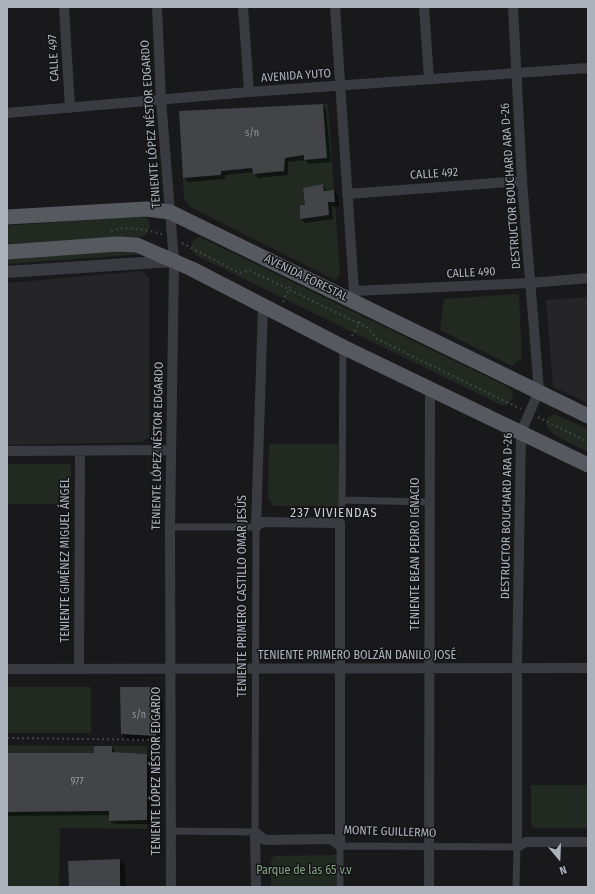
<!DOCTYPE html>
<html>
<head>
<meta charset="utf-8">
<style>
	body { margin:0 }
	#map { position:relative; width:595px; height:894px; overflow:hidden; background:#19191b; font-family:"Fira Sans Condensed",sans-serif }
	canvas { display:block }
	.frame { position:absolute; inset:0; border:8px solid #abb2bb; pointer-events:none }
	.north { position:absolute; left:539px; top:838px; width:40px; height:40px; -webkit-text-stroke:3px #141416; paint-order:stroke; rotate:161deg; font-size:11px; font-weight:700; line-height:16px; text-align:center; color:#abb2bb }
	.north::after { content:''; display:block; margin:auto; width:14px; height:18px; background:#abb2bb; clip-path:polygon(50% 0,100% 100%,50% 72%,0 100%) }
</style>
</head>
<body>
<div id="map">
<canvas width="595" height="894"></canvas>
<div class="frame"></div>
<div class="north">N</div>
</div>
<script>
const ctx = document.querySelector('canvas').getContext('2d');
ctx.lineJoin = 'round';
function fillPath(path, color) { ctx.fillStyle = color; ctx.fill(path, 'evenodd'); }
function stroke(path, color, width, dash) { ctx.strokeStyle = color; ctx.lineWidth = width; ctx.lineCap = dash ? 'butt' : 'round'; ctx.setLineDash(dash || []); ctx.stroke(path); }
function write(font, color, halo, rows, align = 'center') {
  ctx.font = font + ' "Fira Sans Condensed",sans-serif'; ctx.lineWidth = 3; ctx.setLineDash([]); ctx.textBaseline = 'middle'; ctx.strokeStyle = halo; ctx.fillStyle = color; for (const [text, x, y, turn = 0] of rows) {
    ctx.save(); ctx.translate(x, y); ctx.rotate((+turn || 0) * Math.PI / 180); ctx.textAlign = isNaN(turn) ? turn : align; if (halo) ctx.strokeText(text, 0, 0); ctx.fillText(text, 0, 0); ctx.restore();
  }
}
fillPath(new Path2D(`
	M142 271 149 278V437L142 442 7 445V283Z
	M588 297V403L553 387 546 300Z`), '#252528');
fillPath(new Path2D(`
	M328 103 334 190 324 191 323 184 303 188 305 205H300V219L329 215 328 202H335L340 275 335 280 190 207 184 199 183 178 221 175V171L252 168 253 174 284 171 285 158 304 155V160L327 158 323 104Z
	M138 215 147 218 150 226 147 234 141 237 7 246V226Z
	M200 237 508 387 513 392 512 400 507 405H501L197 256 192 251C190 244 193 238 200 237Z
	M114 249 143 252V254L7 264V259Z
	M519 294 522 358 512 366 440 330 444 299Z
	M555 414 588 429V452C579 447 543 433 546 422 547 417 551 415 555 414Z
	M269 444H338L339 506H274L268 499Z
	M10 464H71V504H7V467Z
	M7 687H91V733H7Z
	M7 745 94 746V753H7Z
	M112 746H147V754L112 752Z
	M531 785H588V828H535L531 824Z
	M109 811V821L147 820V829L60 828 59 887H7V812Z
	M337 855 336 887H271V860L274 856Z`), '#212921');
fillPath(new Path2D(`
	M322 105 326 109 331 162 309 164 305 160 288 162V175L258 178 254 172 225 175V179L188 182 184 178Z
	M323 185 327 191H334L338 195 339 206 332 207 333 219 305 223 301 219V206L306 205Z
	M121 688H153L159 694 163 702 162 741 127 740 122 734Z
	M112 747 116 753 146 755 150 759 151 824H114L110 820V815L7 816V754H95Z
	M119 860 125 866 126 887H70Z`), '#0007');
fillPath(new Path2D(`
	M323 104 327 158 304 160V155L285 158 284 171 253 174 252 168 221 171V175L183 178 179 111Z
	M323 184 324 191 334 190 335 202H328L329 215 300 219V205H305L303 188Z
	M120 687H153L158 696 156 736 121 734Z
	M94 746H112V752L147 754V820L109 821V811L7 812V753H94Z
	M120 859V887H69L68 861Z`), '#434448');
stroke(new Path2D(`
	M111 231C126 225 146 230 162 234
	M182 243 240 273 249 270 368 328 377 339 521 409
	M283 302 291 284
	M352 336 361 319
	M538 417 588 442
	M7 738 162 740`), '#404347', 2, [2, 3]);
stroke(new Path2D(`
	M342 500 429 502
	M340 523 342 500 343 347
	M170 527H256L255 832 170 831
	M340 887V846L517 847 516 887`), '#3a3b40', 7);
stroke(new Path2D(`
	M64 7 70 108
	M157 7 161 100 174 261 170 527 171 887
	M243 7 249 92
	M335 7 354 291 348 299
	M424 7 429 79
	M513 7 522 181 539 391 521 432 517 668V847
	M7 113 249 92 588 68
	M347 194 522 181
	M354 291 530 283 588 278
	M7 451 171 450
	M256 527 262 522 340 523V846
	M256 527 263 305
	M7 669 588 668
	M79 669 80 451
	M255 832 265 840 331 839 340 846
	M255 832 256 887
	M517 847 526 842H588
	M429 887 430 389`), '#3a3b40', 10);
stroke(new Path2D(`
	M7 272 173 261`), '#3a3b40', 12);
stroke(new Path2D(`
	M7 217 146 209 170 212 588 416
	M7 252 118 244 137 245 192 269 343 347 588 465`), '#56595f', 15);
write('10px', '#91969e', null, [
	["s/n",252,133],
	["s/n",139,715],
	["977",77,782]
]);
write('12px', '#abb2bb', '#141416', [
	["CALLE 497",54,58,-93],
	["AVENIDA YUTO",296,76,-4],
	["TENIENTE LÓPEZ NÉSTOR EDGARDO",151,124,-94],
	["CALLE 492",434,174,-4],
	["DESTRUCTOR BOUCHARD ARA D-26",511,186,-94],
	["CALLE 490",471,273,-3],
	["AVENIDA FORESTAL",306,278,26],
	["TENIENTE LÓPEZ NÉSTOR EDGARDO",158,446,-89],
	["DESTRUCTOR BOUCHARD ARA D-26",507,516,-89],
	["TENIENTE BEAN PEDRO IGNACIO",416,554,-90],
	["TENIENTE GIMÉNEZ MIGUEL ÁNGEL",66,560,-90],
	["TENIENTE PRIMERO CASTILLO OMAR JESÚS",243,596,-90],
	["TENIENTE PRIMERO BOLZÁN DANILO JOSÉ",357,656],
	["TENIENTE LÓPEZ NÉSTOR EDGARDO",157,771,-90],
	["MONTE GUILLERMO",390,832,2]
]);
write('12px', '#84a582', '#141416', [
	["Parque de las 65 v.v",304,871]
]);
ctx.letterSpacing = '1px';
write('13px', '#ccd0d6', '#141416', [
	["237 VIVIENDAS",334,513]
]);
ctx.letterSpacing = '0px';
</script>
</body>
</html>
